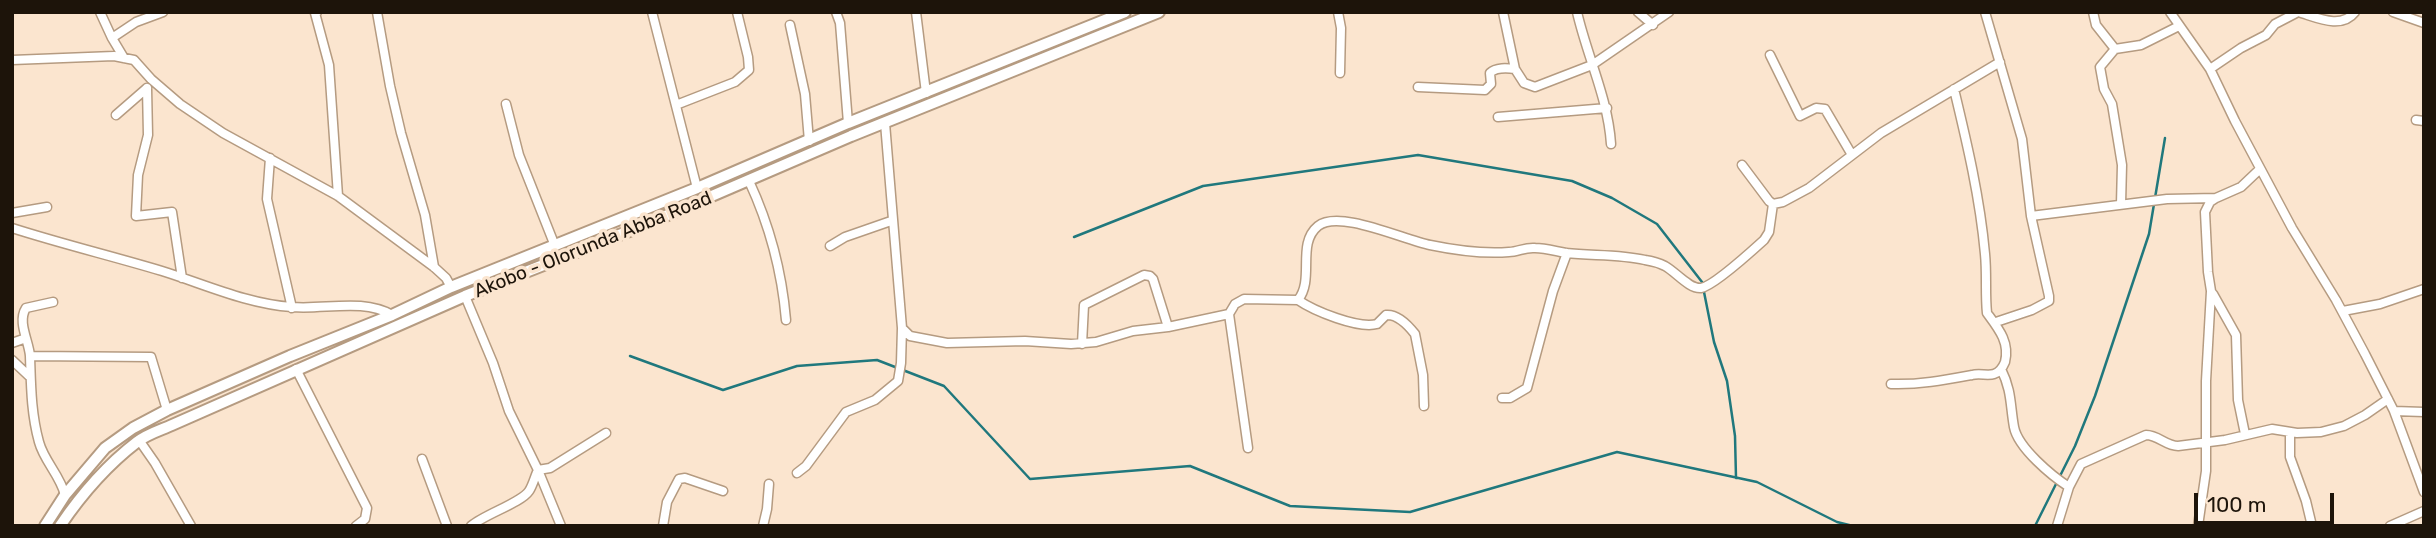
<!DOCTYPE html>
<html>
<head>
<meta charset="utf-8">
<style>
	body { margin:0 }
	#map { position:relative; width:2436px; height:538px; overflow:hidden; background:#fbe5cf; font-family:Rubik,sans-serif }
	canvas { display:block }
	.frame { position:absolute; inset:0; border:14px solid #1d140a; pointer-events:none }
	.scale { position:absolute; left:2194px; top:493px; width:140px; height:32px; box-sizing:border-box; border:4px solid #1d140a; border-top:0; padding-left:9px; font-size:21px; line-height:24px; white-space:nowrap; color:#1d140a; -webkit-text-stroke:5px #fbe5cf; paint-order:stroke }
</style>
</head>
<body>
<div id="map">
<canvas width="2436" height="538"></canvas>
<div class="frame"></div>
<div class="scale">100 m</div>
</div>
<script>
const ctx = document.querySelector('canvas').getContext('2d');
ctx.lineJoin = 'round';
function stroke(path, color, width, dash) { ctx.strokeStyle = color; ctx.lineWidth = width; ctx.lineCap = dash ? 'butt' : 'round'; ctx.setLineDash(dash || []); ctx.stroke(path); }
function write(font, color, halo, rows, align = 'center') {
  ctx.font = font + ' Rubik,sans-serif'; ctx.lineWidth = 7; ctx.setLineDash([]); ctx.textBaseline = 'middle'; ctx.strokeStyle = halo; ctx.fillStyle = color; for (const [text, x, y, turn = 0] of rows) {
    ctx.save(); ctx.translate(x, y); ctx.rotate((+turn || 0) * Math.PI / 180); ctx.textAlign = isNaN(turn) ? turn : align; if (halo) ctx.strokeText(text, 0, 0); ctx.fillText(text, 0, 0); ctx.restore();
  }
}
stroke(new Path2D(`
	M1074 237 1203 186 1418 155 1572 181 1612 198 1657 224 1702 282 1714 342 1727 381 1735 436 1736 478
	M630 356 723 390 797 366 877 360 944 386 1030 479 1190 466 1290 506 1410 512 1617 452 1757 482 1837 522 1853 526
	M2035 526 2075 446 2095 396 2149 234 2165 138`), '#20787d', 2.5);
const street = new Path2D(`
	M100 12 112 38 124 58
	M317 12 315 13 329 65 338 196
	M377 12 390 86 401 133 425 215 434 267
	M652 12 697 188
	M836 12 840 23 848 123
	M916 12 926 93
	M1338 12 1341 28 1340 73
	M1503 12 1515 69
	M1577 12C1587 56 1608 98 1611 144
	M1638 12 1653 25
	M1985 12 2022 139 2031 216 2049 296V301L2032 310 1996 322
	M2093 12 2096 25 2115 49
	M2170 12 2210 69 2235 121 2292 228 2336 300 2365 354 2394 411 2424 492
	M2393 12 2424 23
	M790 25 805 94 809 141
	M112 38 136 22 163 12
	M1770 55 1800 116 1816 108 1825 109 1852 155
	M12 60 114 56 134 60 151 79 180 104 223 133 338 196 434 267 446 278 451 287
	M2210 69 2241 48 2266 35 2275 24 2298 12C2316 17 2341 30 2355 12
	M1418 87 1485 90 1491 84 1490 73C1496 67 1507 68 1515 69L1524 83 1535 87 1592 65 1669 12
	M147 88 148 135 138 175 136 216 172 212 182 278
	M506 104 519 155 555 246
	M676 105 735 82 749 70 748 57 737 12
	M116 115 147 88
	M1498 117 1607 108
	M2416 120 2424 121
	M885 123 902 328 910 336 947 343 1025 341 1071 344 1096 342 1133 331 1168 327 1229 314 1235 304 1244 299 1298 300C1315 279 1296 244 1318 226 1339 209 1404 240 1430 245 1454 250 1483 254 1509 252 1518 252 1525 247 1535 248 1545 248 1555 251 1566 253 1592 256 1619 254 1645 260 1652 261 1659 263 1665 266 1676 272 1689 289 1701 288 1713 286 1753 250 1764 240L1769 232 1773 204
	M270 158 267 199 292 308
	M1742 165 1769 201 1773 204 1783 202 1809 188 1881 133 2000 62
	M749 181C769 224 782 273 786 320
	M2121 204 2122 165 2112 104 2104 89 2100 67 2115 49 2141 45 2179 26
	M12 213 47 207
	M2031 216 2167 199 2216 198 2241 187 2260 169
	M12 228C62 244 112 256 162 271 204 284 247 304 292 307 324 310 363 298 392 315
	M830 246 845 237 891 221
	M2213 294 2236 335 2238 400 2245 434
	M465 296 493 363 509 411 538 470 561 526
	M1298 300C1314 311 1358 329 1377 324L1386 315C1397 314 1408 325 1415 334L1423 375 1424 406
	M53 302 26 308C17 322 29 341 30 356 31 385 31 413 39 442 44 461 60 475 65 495
	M2343 311 2380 304 2424 289
	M1229 314 1248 448
	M12 343 26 338
	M1082 344 1084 305 1144 275 1150 276 1153 279 1168 327
	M30 356 151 357 167 410
	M12 360 29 376
	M296 369 367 508 365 519 356 526
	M2001 369C2012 391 2010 405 2014 427 2018 448 2052 476 2069 487
	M1891 384C1919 385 1945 380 1972 375 1979 373 1988 376 1994 374 2000 372 2003 367 2005 362 2010 342 1998 328 1987 313 1985 294 1987 274 1985 254 1980 198 1967 143 1954 89
	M1502 398H1510L1527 388 1553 291 1567 253
	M2394 411 2424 412
	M2290 432V457L2306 501 2312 526
	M139 440 155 463 191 526
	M422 459 447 526
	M797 473 806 466 846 412 875 400 898 381 901 363 902 328
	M471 526C485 514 521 503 529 491 533 485 535 476 538 470L550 468 606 433
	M663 526 667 502 679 479 685 478 723 491
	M763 526 767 509 769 484
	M2057 526 2069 487 2081 464 2146 435C2158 435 2166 446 2178 446L2225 440 2272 429 2297 433 2321 432 2344 426 2365 415 2388 399
	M2198 526 2206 471V381L2211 291 2208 272 2205 212 2210 202 2216 198
	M2390 526 2424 511`);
const secondary = new Path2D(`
	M45 526 65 495 105 448 133 428 167 410 290 356 392 315 451 287 697 188 848 123 1125 12
	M60 526C81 495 107 465 137 442 147 434 161 430 172 425L465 296 642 226 851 136 1159 12`);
stroke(street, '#b59b81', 11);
stroke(secondary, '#b59b81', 14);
stroke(street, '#fff', 8);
stroke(secondary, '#fff', 10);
write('19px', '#1d140a', '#fbe5cf', [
	["Akobo - Olorunda Abba Road",593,245,-22]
]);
</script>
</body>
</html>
